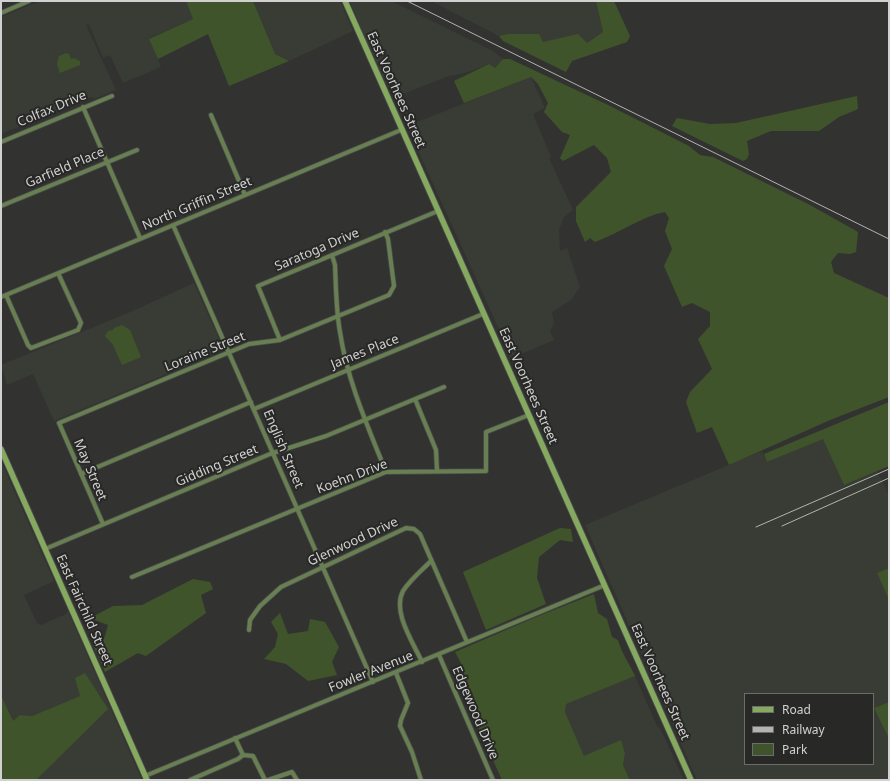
<!DOCTYPE html>
<html>
<head>
<meta charset="utf-8">
<style>
	body { margin:0 }
	#map { position:relative; width:890px; height:781px; overflow:hidden; background:#323331; font-family:"Noto Sans",sans-serif }
	canvas { display:block }
	.frame { position:absolute; inset:0; border:2px solid #d0d1d0; pointer-events:none }
	.legend { position:absolute; left:744px; top:693px; width:130px; height:72px; box-sizing:border-box; background:#282927; border:1px solid #6b6c6b; margin:0; padding:5px 7px; list-style:none; font-size:12px; color:#d0d1d0 }
	.legend li { display:flex; align-items:center; gap:8px; height:20px }
	.legend b { width:20px; border:1px solid #6b6c6b }
</style>
</head>
<body>
<div id="map">
<canvas width="890" height="781"></canvas>
<div class="frame"></div>
<ul class="legend">
<li><b style="height:5px;background:#85a95f"></b>Road</li>
<li><b style="height:5px;background:#b2b3b2"></b>Railway</li>
<li><b style="height:11px;background:#40542b"></b>Park</li>
</ul>
</div>
<script>
const ctx = document.querySelector('canvas').getContext('2d');
ctx.lineJoin = 'round';
function fillPath(path, color) { ctx.fillStyle = color; ctx.fill(path, 'evenodd'); }
function stroke(path, color, width, dash) { ctx.strokeStyle = color; ctx.lineWidth = width; ctx.lineCap = dash ? 'butt' : 'round'; ctx.setLineDash(dash || []); ctx.stroke(path); }
function write(font, color, halo, rows, align = 'center') {
  ctx.font = font + ' "Noto Sans",sans-serif'; ctx.lineWidth = 4; ctx.setLineDash([]); ctx.textBaseline = 'middle'; ctx.strokeStyle = halo; ctx.fillStyle = color; for (const [text, x, y, turn = 0] of rows) {
    ctx.save(); ctx.translate(x, y); ctx.rotate((+turn || 0) * Math.PI / 180); ctx.textAlign = isNaN(turn) ? turn : align; if (halo) ctx.strokeText(text, 0, 0); ctx.fillText(text, 0, 0); ctx.restore();
  }
}
fillPath(new Path2D(`
	M40 1H186L193 19 150 38 161 67 123 83 110 55 103 58 89 24 86 25 116 90 94 99 92 97 1 134V17Z
	M253 1H340L353 31 289 61 275 54Z
	M350 1H391L493 51 503 59 495 68 489 64 468 72 446 77 393 98 365 39Z
	M431 1H596L603 32 587 43 556 40 543 42 507 34 499 36Z
	M531 77 545 108 533 114 551 157 549 158 573 210 564 217 559 230 560 251 567 248 580 287 571 300 552 312 554 323 550 331 554 340 512 358 407 126Z
	M194 283 224 350 54 421 33 374 7 385 1 365 128 313Z
	M823 438 844 485 877 471 889 495V568L877 573 889 600V702L874 708 889 739V780H697L585 525 762 451 767 462ZM745 694H873V764H745Z
	M1 461 54 581 24 595 37 623 41 625 66 614 68 611 142 780H36L80 696 32 716 20 715 13 722 1 695Z
	M635 676 657 726 661 730 684 780H630L623 765 625 754 584 756 565 712V704Z`), '#383c34');
fillPath(new Path2D(`
	M186 1H253L275 54 289 61 229 86 208 34 158 59 149 39 193 19Z
	M596 1H614L630 36 627 42 572 61 566 72 503 41 499 36 507 34H539L543 42 578 34 587 43 603 32Z
	M66 53 69 54 71 59 74 58 80 61V65L60 73 57 64 59 56Z
	M503 59H510L608 105 689 146 700 155 713 157 810 205 858 232 856 252 850 254 838 253 831 262 834 273 889 298V397L830 420 729 465 712 427 697 433 686 402 690 392 712 369 698 339 710 326V312L692 303 682 307 664 266 672 249 665 231 669 218 665 212C642 216 618 234 595 242L590 238 585 242 576 221V207L611 172 607 158 594 145 563 161 560 158 570 135 562 132 544 112 548 103 538 84 531 77 464 103 454 81 489 64 495 68Z
	M857 96 858 109 839 117 819 131H771L747 141 749 154 747 159 743 161 672 126 677 118 710 124 736 123Z
	M122 325 130 330 141 357 122 365 113 345 105 336 108 331 113 330 114 328Z
	M889 402V466L844 485 823 439 767 462 764 454Z
	M560 528 571 529 573 542 560 540 539 557 537 578 546 604 486 630 463 572Z
	M889 568V600L877 573Z
	M193 579 210 582 213 589 201 595 206 613 146 656 138 653 105 672 93 645 104 639 108 625 90 618 113 606 142 605Z
	M594 594 598 613 607 619 612 637 618 640C622 654 629 663 635 676L566 704 565 712 584 756 621 740 625 754 623 765 630 780H502L458 683 463 667 455 652 536 617Z
	M280 613 288 634 308 631 310 619 325 622 339 647 332 662 337 675 308 681 286 664 264 659 275 647 278 634 271 622Z
	M85 673 108 709 36 780H1V695L13 721 20 715 32 716 80 696 75 678Z
	M889 702V739L874 708Z`), '#40542b');
const street = new Path2D(`
	M1 13 29 1
	M83 107 140 238
	M211 115 245 195
	M1 142 112 96
	M1 206 137 150
	M173 225 373 682
	M332 255 335 265C336 287 336 310 340 332 347 380 368 427 386 472
	M6 295 28 345 31 348 78 330 81 323 58 273
	M1 297 401 130
	M280 340 258 286 438 211
	M415 399 436 450 437 470
	M254 409 483 314
	M81 474 251 402
	M103 524 59 423 249 344 280 340 389 295 394 286 388 239 385 232
	M45 549 270 454 326 436 444 387
	M132 577 386 472 486 471V432L529 415
	M249 630 250 620 260 606 281 587 406 528 414 529 420 534 467 642
	M439 655 493 780
	M422 662C413 642 392 612 403 591 410 580 422 570 431 561
	M396 673 408 703 401 720 400 726 412 752 421 780
	M235 738 243 755 253 756 265 780
	M145 776 605 585
	M190 780 238 759 243 755
	M268 780 292 772 297 780`);
const secondary = new Path2D(`
	M345 1 691 780
	M1 449 147 780`);
stroke(street, '#4e4f4e', 5.5);
stroke(secondary, '#4e4f4e', 7);
stroke(street, '#687f51', 4);
stroke(secondary, '#85a95f', 5.5);
stroke(new Path2D(`
	M407 1 889 239
	M782 526 889 478
	M756 527 889 469`), '#b2b3b2', 1);
write('13px', '#d0d1d0', '#282927', [
	["East Voorhees Street",396,90,66],
	["Colfax Drive",52,109,-23],
	["Garfield Place",65,168,-23],
	["North Griffin Street",197,204,-23],
	["Saratoga Drive",317,250,-23],
	["Loraine Street",205,352,-22],
	["James Place",365,352,-22],
	["East Voorhees Street",528,386,66],
	["English Street",283,449,67],
	["Gidding Street",217,466,-23],
	["May Street",90,470,67],
	["Koehn Drive",352,477,-21],
	["Glenwood Drive",353,542,-25],
	["East Fairchild Street",84,610,66],
	["Fowler Avenue",371,672,-22],
	["East Voorhees Street",660,682,66],
	["Edgewood Drive",475,713,67]
]);
</script>
</body>
</html>
